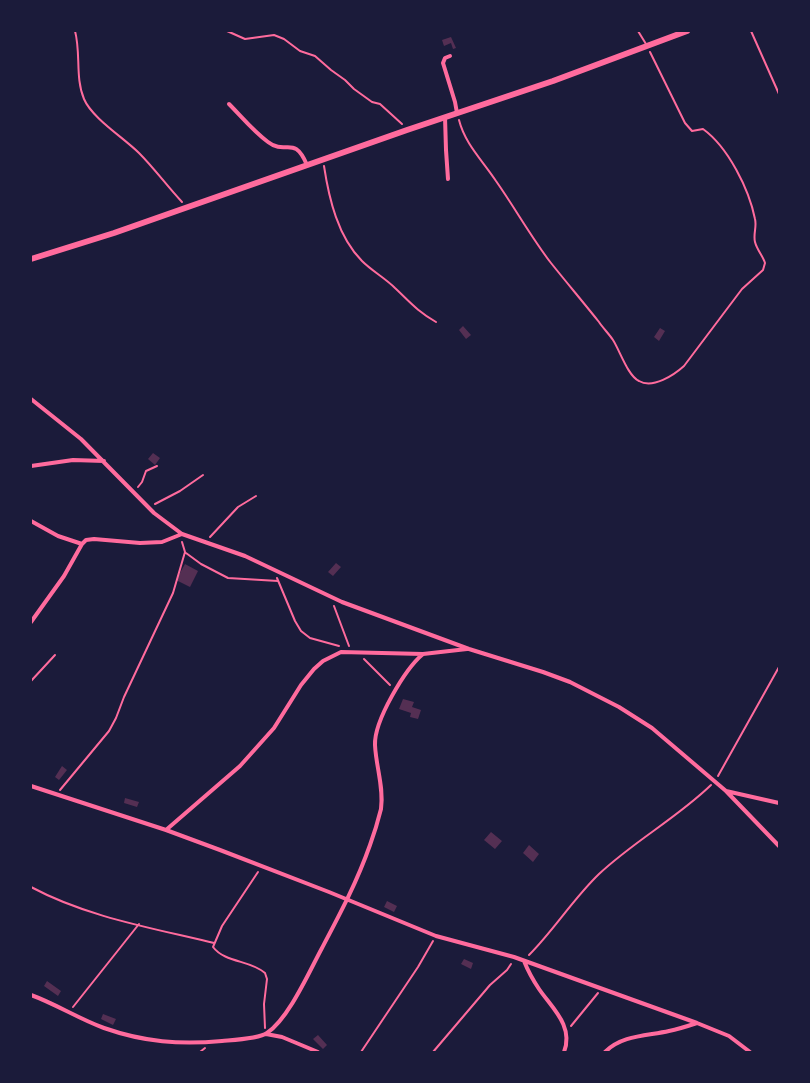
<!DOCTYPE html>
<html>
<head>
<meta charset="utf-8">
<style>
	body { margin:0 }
	#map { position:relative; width:810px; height:1083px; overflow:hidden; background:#1b1b3a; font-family:"PT Sans",sans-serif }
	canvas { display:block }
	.frame { position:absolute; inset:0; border:32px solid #1b1b3a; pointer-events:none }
</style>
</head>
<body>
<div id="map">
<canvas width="810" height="1083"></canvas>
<div class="frame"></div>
</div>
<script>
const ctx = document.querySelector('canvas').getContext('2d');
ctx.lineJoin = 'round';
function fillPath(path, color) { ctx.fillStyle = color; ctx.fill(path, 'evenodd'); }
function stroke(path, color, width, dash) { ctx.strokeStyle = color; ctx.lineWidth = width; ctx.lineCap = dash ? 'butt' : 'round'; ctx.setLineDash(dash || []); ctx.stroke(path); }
fillPath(new Path2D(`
	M451 37 456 48 453 49 451 43 444 46 442 40Z
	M463 326 471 335 466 339 459 330Z
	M660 328 665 331 659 341 654 337Z
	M153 453 160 458 155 465 148 459Z
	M336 563 341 567 333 576 328 572Z
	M185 564 198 571 190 587 176 580Z
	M403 699 414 702 412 707 421 710 418 719 410 717 411 713 399 709Z
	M62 766 67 770 59 780 55 777Z
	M125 798 139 802 137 807 124 803Z
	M491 832 502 841 495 849 484 840Z
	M529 845 539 854 533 862 523 853Z
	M387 901 397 906 394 912 384 907Z
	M464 959 473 963 471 969 461 964Z
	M47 981 61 991 58 996 44 986Z
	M103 1014 116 1019 113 1025 101 1019Z
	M318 1035 327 1045 323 1049 313 1039Z`), '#542f53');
stroke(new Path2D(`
	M75 31C81 53 75 78 84 99 92 118 124 138 139 153 154 168 167 186 182 202
	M227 31 245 39 274 35 284 39 300 51 315 56 331 70 345 80 354 89 372 102 380 104 402 124
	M751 31 779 94
	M459 120C465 144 483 161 496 181 515 208 531 237 551 263 567 283 583 302 599 322 603 328 609 334 613 340 620 351 628 376 639 381 653 389 674 375 684 366L742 289 763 270 765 263C763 256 757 250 755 242 753 234 757 227 755 219 749 189 728 147 703 129L692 131 685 123 650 52
	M324 166C329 199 338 237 362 261 372 271 385 278 395 288 410 302 417 311 436 322
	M138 487 142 482 146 471 157 466
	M155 504 180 491 203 475
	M210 537 238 507 256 496
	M186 553 201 564 228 578 278 581
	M277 578 295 621 301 631 310 638 339 646
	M334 606 349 646
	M364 659 390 685
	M31 681 55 655
	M718 776 779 667
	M60 790 109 731 116 718 124 697 173 593 185 552 182 542
	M258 872 222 926 213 947C225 963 251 960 265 973L267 979 264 1004 265 1028
	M31 887C87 917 152 928 214 943
	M529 955C554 930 573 899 599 874 634 841 677 818 711 785
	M73 1007 139 924
	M571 1026 598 993
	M200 1052 205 1048
	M361 1052 418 967 433 941
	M433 1052 490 985 507 970 511 964`), '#ff6b9d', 2);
stroke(new Path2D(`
	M638 31 646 44`), '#ff6b9d', 2);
stroke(new Path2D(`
	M450 56 445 58 443 63 455 102 457 113
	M229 104C241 116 253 131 268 142 286 156 294 134 307 165
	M445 117 446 150 448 179
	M31 399 81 439 154 513 182 534 245 556 342 602 469 649 543 672 570 682 619 707 652 728 726 791 779 846
	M31 466 73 460 104 461
	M31 521 58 536 82 544
	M31 622 64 576 82 544 86 540 94 539 140 543 162 542 182 534
	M31 786 166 830 220 850 329 892 436 936 514 957 697 1023 729 1036 750 1052
	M726 791 779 803
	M166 830 240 766 274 728 301 685 314 669 323 661 341 652 423 654
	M524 961C528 971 533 980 539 989 552 1008 574 1026 564 1052
	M31 995C56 1004 79 1019 104 1028 144 1042 180 1045 222 1041 233 1040 258 1039 267 1033 289 1018 309 972 322 948 340 914 357 882 370 845 374 834 378 821 381 809 384 787 376 767 375 745 374 721 405 669 423 654L467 649
	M266 1034 282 1037 318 1052
	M605 1052C622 1035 647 1036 669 1031 679 1029 688 1026 697 1023`), '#ff6b9d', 4);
stroke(new Path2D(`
	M31 259 114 233 407 130 553 81 687 31`), '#ff6b9d', 6);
</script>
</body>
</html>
